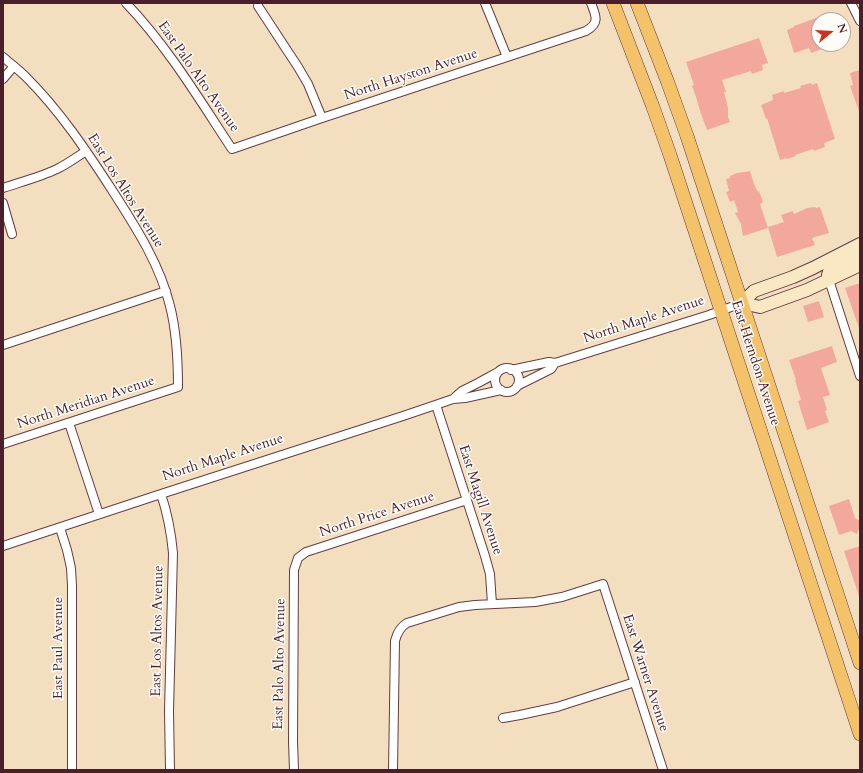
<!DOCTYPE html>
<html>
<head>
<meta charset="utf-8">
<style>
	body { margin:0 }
	#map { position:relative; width:863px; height:773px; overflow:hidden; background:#f4dec0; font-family:Cardo,serif }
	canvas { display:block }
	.frame { position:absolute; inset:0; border:4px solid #4a1f2b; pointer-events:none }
	.north { position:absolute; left:811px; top:12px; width:40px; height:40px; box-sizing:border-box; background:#fdfcf7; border:1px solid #b5a4a5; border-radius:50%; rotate:72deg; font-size:11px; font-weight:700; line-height:16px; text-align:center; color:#4a1f2b }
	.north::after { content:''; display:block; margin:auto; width:14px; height:18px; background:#c8321e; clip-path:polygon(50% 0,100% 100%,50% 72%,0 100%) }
</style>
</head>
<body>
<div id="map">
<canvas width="863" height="773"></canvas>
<div class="frame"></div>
<div class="north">N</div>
</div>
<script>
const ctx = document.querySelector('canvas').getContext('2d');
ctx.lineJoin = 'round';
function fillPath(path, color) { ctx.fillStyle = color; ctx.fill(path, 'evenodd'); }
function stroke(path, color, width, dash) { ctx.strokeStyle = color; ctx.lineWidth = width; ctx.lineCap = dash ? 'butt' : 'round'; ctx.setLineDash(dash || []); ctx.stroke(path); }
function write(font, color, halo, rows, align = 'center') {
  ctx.font = font + ' Cardo,serif'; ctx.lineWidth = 3; ctx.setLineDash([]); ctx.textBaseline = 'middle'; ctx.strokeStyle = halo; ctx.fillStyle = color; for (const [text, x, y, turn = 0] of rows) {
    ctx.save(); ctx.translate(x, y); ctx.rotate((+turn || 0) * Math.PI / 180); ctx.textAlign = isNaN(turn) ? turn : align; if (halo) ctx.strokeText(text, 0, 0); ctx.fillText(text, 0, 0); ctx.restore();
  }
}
fillPath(new Path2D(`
	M839 13 841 20H821V19Z
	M819 17V44H833V45L811 53 809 48 794 53 787 30 794 27V26Z
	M759 38 768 63 762 65 763 70 752 74 751 71 722 80 726 92H724L728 108V117L730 122 707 130 700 111 696 97 692 86 694 85 686 62Z
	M860 70V111H859L850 86 853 85 850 73Z
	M811 83 812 85 817 83 835 139 824 143 825 147 814 151 813 149 795 155 796 156 787 159 786 158 780 160 767 118 766 119 761 105 773 100 772 95 784 91V93L801 88 800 86Z
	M750 171 754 184 758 192 759 191 763 202 760 204 768 228 743 236 741 224 735 213 738 212 734 200 730 202 726 192 729 191 726 179 730 178V176L737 173 744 172Z
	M815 207 816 208 820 207 829 233 812 238 815 245 777 257 768 227 784 222 781 215 793 211 794 214 807 208Z
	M860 283V328H859L845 288Z
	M819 301 824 317 808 322 803 306Z
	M832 346 837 362 821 368 830 395 823 397 827 410 825 411 829 422 807 430 798 401 801 400 795 380H796L789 360Z
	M849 499 855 518 860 521V526L857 534 851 531 839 535 829 506Z
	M860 546V596H859L844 551Z`), '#f3a89e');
const street = new Path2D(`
	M126 3C168 47 199 99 232 149L322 118 586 31C600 23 596 16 591 3
	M485 3 507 57
	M851 3 860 21
	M258 6 298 67 308 84 322 118
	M3 57C11 64 19 70 26 77 60 111 86 150 112 190 135 226 160 264 170 306 177 333 178 360 178 387L3 444
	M3 79 14 66
	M3 188C21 182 40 177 57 169 67 164 77 157 86 151
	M3 203 12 234
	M829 280 860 376
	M3 345 166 291
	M495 380a12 12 0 1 1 24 0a12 12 0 1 1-24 0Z
	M511 370 549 362 555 363 709 315 742 303
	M517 386 551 369 555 363
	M453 399 462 391 478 383 489 377 498 372
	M436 405 485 556 490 574 492 604
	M69 423 99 514
	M161 494C168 515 171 531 173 553L169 711 170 770
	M60 528 67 550 71 568 72 586V770
	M3 546 161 494 403 416 453 399 465 398 501 390
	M503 718 520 715 557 707 635 682
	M294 770 293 741 294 570 298 558 306 552 467 500
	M393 770 395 641C397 633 400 627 407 623L459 607 475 605 535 602 562 597 603 584 663 770`);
const secondary = new Path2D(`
	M828 275 829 272 832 270 860 254
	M742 303 754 291 793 277 813 268 860 244
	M742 303 760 307 807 290 860 265`);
const primary = new Path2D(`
	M613 3 653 107 670 155 860 734
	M637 3 668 83 687 136 860 663`);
stroke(street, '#643c41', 10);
stroke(secondary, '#643c41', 14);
stroke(primary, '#643c41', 14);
stroke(street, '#fff', 8);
stroke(secondary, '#fae7c3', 12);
stroke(primary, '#f3c26a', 13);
write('14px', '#4a1f2b', '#fdfcf7', [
	["North Hayston Avenue",411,75,-18],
	["East Palo Alto Avenue",198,77,55],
	["East Los Altos Avenue",125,191,58],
	["North Maple Avenue",644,320,-18],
	["East Herndon Avenue",755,363,72],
	["North Meridian Avenue",86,403,-18],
	["North Maple Avenue",223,458,-18],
	["East Magill Avenue",480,500,72],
	["North Price Avenue",377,515,-18],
	["East Los Altos Avenue",158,631,-89],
	["East Paul Avenue",59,648,-90],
	["East Palo Alto Avenue",280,664,-89],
	["East Warner Avenue",645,673,72]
]);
</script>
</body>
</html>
